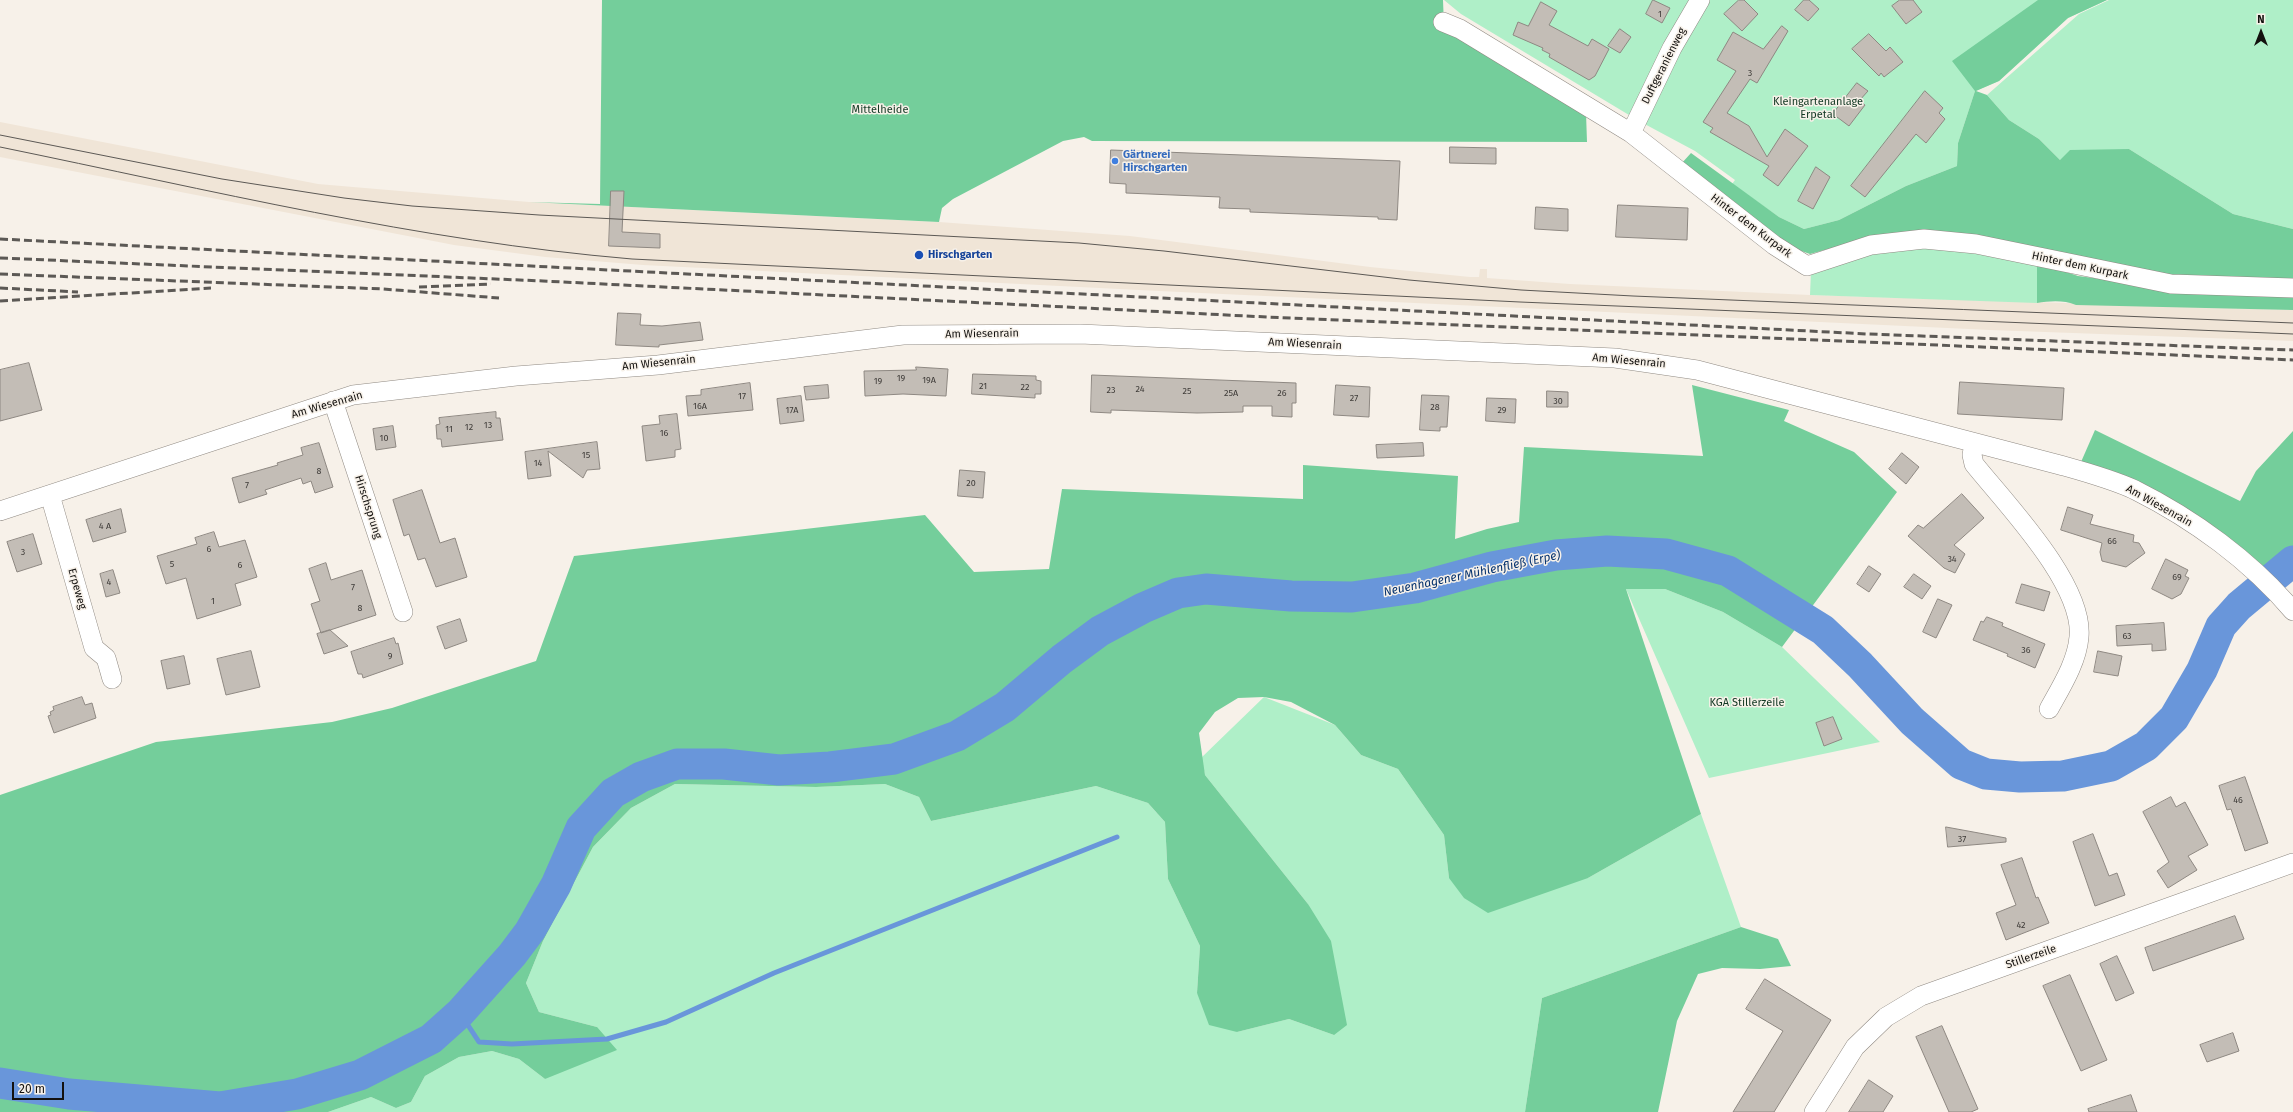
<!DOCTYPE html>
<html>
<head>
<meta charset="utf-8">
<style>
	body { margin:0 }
	#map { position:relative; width:2293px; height:1112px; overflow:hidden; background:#f7f1e9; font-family:"Fira Sans",sans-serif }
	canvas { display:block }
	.north { position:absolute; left:2241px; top:12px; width:40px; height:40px; -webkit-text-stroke:3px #f7f1e9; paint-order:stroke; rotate:0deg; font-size:11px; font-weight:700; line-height:16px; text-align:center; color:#13110f }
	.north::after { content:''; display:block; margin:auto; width:14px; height:18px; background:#13110f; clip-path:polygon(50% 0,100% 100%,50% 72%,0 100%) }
	.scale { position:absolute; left:12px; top:1082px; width:52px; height:18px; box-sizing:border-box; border:2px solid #13110f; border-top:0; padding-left:5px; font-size:12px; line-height:14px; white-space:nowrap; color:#13110f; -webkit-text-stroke:3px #f7f1e9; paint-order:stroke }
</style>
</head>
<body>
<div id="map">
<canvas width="2293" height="1112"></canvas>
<div class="north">N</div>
<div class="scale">20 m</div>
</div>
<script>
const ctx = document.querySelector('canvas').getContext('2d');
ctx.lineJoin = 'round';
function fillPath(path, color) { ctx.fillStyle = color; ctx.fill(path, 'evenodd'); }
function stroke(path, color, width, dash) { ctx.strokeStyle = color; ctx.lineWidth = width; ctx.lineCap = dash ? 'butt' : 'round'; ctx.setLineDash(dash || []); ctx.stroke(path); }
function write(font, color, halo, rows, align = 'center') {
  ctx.font = font + ' "Fira Sans",sans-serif'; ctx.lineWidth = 3; ctx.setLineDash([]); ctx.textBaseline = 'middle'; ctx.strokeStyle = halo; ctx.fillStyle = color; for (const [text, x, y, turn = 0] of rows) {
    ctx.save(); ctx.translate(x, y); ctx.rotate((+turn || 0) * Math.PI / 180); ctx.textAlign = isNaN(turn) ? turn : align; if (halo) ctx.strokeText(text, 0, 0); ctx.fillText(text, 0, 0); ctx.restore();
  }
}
fillPath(new Path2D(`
	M0 122 318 184 529 202 939 222 1130 236 1370 267 1470 277H1479L1480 269H1487V278L1570 284 1810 295 2293 310V341L1990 330 1159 291 643 265 545 257 454 245 0 157Z`), '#f0e5d7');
fillPath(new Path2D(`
	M1444 0H2107L2068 18 1999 81 1975 91 1958 143 1957 166 1906 186 1839 220 1804 229 1779 217 1732 184 1735 180 1695 151 1639 121 1461 14Z
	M2109 0H2293V229L2233 214 2129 149 2060 160 2039 139 2009 120 1987 95 2079 14Z
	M1925 245 2037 262V303L1810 295 1811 271 1872 252Z
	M1626 589H1665L1723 612 1782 647 1880 742 1709 778Z
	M1264 697 1335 725 1361 755 1398 769 1444 835 1449 878H1588L1701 814 1741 927 1542 998 1525 1112H328L371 1097 396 1108 411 1102 425 1076 459 1057 492 1051 519 1059 545 1079 597 1027 539 1012 526 983 543 941 593 847 631 808 675 784 816 787 885 784 919 797 931 821 1096 786 1148 803 1165 822 1168 879 1200 946 1197 993 1237 1032 1289 1019 1334 1035 1308 904 1205 775 1201 758Z`), '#afefc8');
fillPath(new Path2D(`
	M602 0H1443L1444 26 1586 113 1587 142 1092 141 1084 137 1063 141 953 199 942 208 939 222 529 202 600 204Z
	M2038 0H2107L2068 18 1999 81 1976 91 1987 95 2009 120 2039 139 2060 160 2070 150 2129 149 2233 214 2293 229V279L2170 277 1876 236 1810 254 1787 246 1681 164 1691 153 1779 217 1804 229 1839 220 1906 186 1957 166 1958 143 1975 91 1952 61Z
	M2037 262 2078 276 2171 288 2293 295V310L2076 305C2064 300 2050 301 2037 303Z
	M1692 385 1789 410 1784 421 1854 452 1897 492 1782 647 1723 612 1665 589H1626L1701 814 1588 878 1488 913 1464 898 1449 878 1444 835 1398 769 1361 755 1335 725 1291 702 1264 697 1238 698 1215 712 1199 733 1205 775 1308 904 1331 941 1347 1025 1334 1035 1289 1019 1237 1032 1209 1025 1197 993 1200 946 1168 879 1165 822 1148 803 1096 786 931 821 919 797 885 784 816 787 675 784 631 808 593 847 543 941 526 983 539 1012 597 1027 617 1050 545 1079 519 1059 492 1051 459 1057 425 1076 411 1102 396 1108 371 1097 328 1112H0V795L156 742 332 722 392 708 536 661 574 556 925 515 974 572 1049 569 1062 489 1303 499V465L1458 476 1455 539 1487 529 1519 522 1524 447 1703 456Z
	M2095 430 2240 501 2256 471 2293 431V547L2265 569 2199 516 2081 462Z
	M1741 927 1778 939 1791 966 1760 969 1722 968 1698 974 1677 1021 1658 1112H1525L1542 998Z`), '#74ce9b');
stroke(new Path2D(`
	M460 1013 479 1042 512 1044 607 1039 666 1022 774 973 1117 837
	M220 1107V1112`), '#6996da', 5);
stroke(new Path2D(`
	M0 1083 69 1094 220 1107 297 1094 360 1075 431 1039 460 1013 512 955 530 931 556 885 581 828 613 793 641 777 677 764H724L779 770 830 767 894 759 957 736 1005 707 1062 659 1100 631 1143 608 1178 593 1206 589 1291 596 1352 597 1415 588 1492 567 1556 555 1607 551 1666 554 1728 571 1823 630 1860 665 1912 721 1961 764 1986 774 2020 777 2063 776 2111 766 2146 746 2174 718 2202 670 2221 626 2239 606 2293 561`), '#6996da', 31);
const building = new Path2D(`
	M1653 0 1670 8 1662 23 1646 14Z
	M1739 0H1744L1758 14 1742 31 1724 14Z
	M1804 0H1809L1819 9 1808 21 1795 10Z
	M1900 0H1913L1922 12 1906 24 1892 6Z
	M1541 2 1557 11 1549 25 1588 46 1592 39 1609 49 1595 76 1589 80 1549 57 1550 54 1542 50 1543 48 1513 35 1518 22 1528 26Z
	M1782 26 1788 31 1757 83 1750 79 1727 113 1749 126 1767 157 1785 129 1808 146 1778 186 1763 175 1769 166 1710 132 1713 128 1703 122 1736 71 1717 60 1733 32 1763 49Z
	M1620 29 1631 37 1620 53 1608 46Z
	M1869 34 1886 51 1890 47 1903 62 1884 77 1881 73 1879 76 1852 49Z
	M1857 83 1868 91 1859 101 1865 105 1849 126 1833 114Z
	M1925 91 1943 108 1939 113 1945 119 1926 143 1916 134 1865 197 1851 186Z
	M1450 147 1496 148V164L1450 163Z
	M1111 150 1400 161 1397 220 1378 219V217L1250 212V209L1219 208 1220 197 1126 193V184L1110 183Z
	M1816 167 1830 177 1813 209 1798 201Z
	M611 191H624L622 232 660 234V248L609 246Z
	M1618 205 1688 208 1687 240 1616 237Z
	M1536 207 1568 209V231L1535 229Z
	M618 313 641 314 640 325 662 326 700 322 703 340 659 345V347L616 345Z
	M29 363 42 410 0 421V370Z
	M916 367 948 369 946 396 903 394 865 396 864 371 916 370Z
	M973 374 1036 376V380L1041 381V394H1035V398L972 394Z
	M1092 375 1296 383V403H1292V417L1272 416V406H1243V412L1197 413 1111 410V413L1091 412Z
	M1960 382 2064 388 2062 420 1958 414Z
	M750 383 753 410 688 416 686 396 701 395V390Z
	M828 385 829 398 806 400 804 387Z
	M1336 385 1370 387 1369 417 1334 415Z
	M1547 391 1568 392V407H1547Z
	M1422 395 1449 396 1447 427H1440V431L1420 430Z
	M801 396 804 421 780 424 777 399Z
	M1487 398 1516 399 1515 423 1486 421Z
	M496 412V418H500L503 440 442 447 441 439H437L436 425 440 424 439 418Z
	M677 414 681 449 675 450V457L646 461 642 426 660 424 659 416Z
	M393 426 396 447 376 450 373 429Z
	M597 442 600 469 587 470 583 478 548 451 551 476 528 479 525 452Z
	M319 443 333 487 315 493 311 481 303 484 301 478 265 490 267 494 239 503 232 478 278 465 277 463 303 455 301 448Z
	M1423 443 1424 456 1377 458 1376 445Z
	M1902 453 1919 467 1906 484 1889 469Z
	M960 470 985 472 983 498 958 496Z
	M422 490 440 543 455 538 467 577 436 587 425 558 418 560 409 534 404 536 393 500Z
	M1962 494 1984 518 1954 545 1965 554 1955 573 1944 568 1908 536 1918 525 1923 528Z
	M2068 507 2093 515 2090 524 2134 535 2133 542 2139 543 2145 553 2126 567 2102 561 2100 552 2102 543 2061 530Z
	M121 509 126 532 93 542 86 520Z
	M214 532 219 547 245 540 257 577 235 584 241 605 197 619 186 578 166 584 157 556 197 544 195 538Z
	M33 534 42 564 17 572 7 542Z
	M2166 559 2188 570 2185 576 2189 578 2181 594 2172 599 2152 589Z
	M326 563 331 580 362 570 376 615 321 633 311 604 320 601 309 569Z
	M1869 566 1881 574 1869 592 1857 584Z
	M113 570 120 593 106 597 100 574Z
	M1914 574 1931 586 1922 599 1904 587Z
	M2022 584 2050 592 2044 611 2016 603Z
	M1938 599 1952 605 1936 638 1923 632Z
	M1987 617 2003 623 2002 626 2045 644 2035 668 2007 656 2008 654 1973 640 1981 621 1983 622Z
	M460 619 467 641 445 649 437 627Z
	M2164 623 2166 650 2152 651V644L2117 646 2116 626Z
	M330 630 348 646 324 654 317 634Z
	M394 638 396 644 398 643 403 664 363 678 362 674H358L351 652Z
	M251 651 260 687 226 695 217 659Z
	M2098 651 2122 656 2118 676 2094 672Z
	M184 656 190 684 167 689 161 661Z
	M82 697 85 705 92 703 96 718 54 733 48 716 51 715 50 712 54 710 53 707Z
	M1833 717 1842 739 1824 746 1816 723Z
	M2245 777 2268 843 2245 851 2231 809 2227 810 2219 786Z
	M2171 797 2176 807 2185 802 2208 845 2188 856 2197 870 2168 888 2157 871 2169 862 2143 812Z
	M1946 827 2006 838V842L1948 847Z
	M2093 834 2109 876 2117 873 2125 895 2095 906 2073 842Z
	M2022 858 2036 898 2038 897 2049 923 2006 940 1996 913 2016 905 2001 865Z
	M2235 916 2244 939 2153 971 2145 948Z
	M2117 956 2134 993 2116 1001 2100 964Z
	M2070 975 2107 1060 2081 1071 2043 986Z
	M1765 979 1831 1020 1774 1112H1733L1783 1031 1746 1009Z
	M1942 1026 1978 1109 1971 1112H1949L1916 1037Z
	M2233 1033 2239 1051 2207 1062 2200 1045Z
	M1869 1080 1893 1096 1883 1112H1849Z
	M2131 1095 2137 1112H2089L2088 1109Z`);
fillPath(building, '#c3bdb6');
stroke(building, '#8e8882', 1);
const minor = new Path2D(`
	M1443 22 1460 29 1631 133 1774 245 1807 266 1871 245 1924 239 1976 244 2171 284 2293 288
	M1631 133 1672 48 1700 0
	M333 401 403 612
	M1974 444 1972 455 1974 464C2006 504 2084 584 2079 637 2077 662 2061 687 2049 709
	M50 495 94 648 106 658 112 679
	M0 511 353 395 516 376 658 365 903 335 1080 334 1615 358 1697 370 2060 465C2085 472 2111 479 2135 490 2193 519 2251 561 2293 611
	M1814 1112 1855 1047 1886 1017 1921 996 2293 863`);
stroke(minor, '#908a83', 20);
stroke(minor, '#fff', 19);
stroke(new Path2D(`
	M0 135 222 179 344 198 412 206 539 215 1079 243 1164 251 1409 280 1521 290 1633 296 2293 323
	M0 147C210 190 418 241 632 259L1520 302 2293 334`), '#5c5955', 1);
stroke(new Path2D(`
	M0 239 1868 334 2293 350
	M0 258 543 281 1267 317 2293 360
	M0 274 383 289 499 298
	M419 287 491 284
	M0 288 78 292
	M0 301 211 288`), '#5c5955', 3, [8, 4]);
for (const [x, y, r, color] of [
	[1115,161,4,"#3f7fe0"],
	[919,255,5,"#1a4fb4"]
]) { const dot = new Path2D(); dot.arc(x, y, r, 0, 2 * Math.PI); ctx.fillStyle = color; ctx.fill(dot); stroke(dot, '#f7f1e9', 1.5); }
write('9px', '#3f3c39', null, [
	["1",1660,14],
	["3",1750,73],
	["19",901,378],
	["19A",929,380],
	["19",878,381],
	["21",983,386],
	["22",1025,387],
	["24",1140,389],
	["23",1111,390],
	["25",1187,391],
	["25A",1231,393],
	["26",1282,393],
	["17",742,396],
	["27",1354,398],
	["30",1558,401],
	["16A",700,406],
	["28",1435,407],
	["17A",792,410],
	["29",1502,410],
	["13",488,425],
	["12",469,427],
	["11",449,429],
	["16",664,433],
	["10",384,438],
	["15",586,455],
	["14",538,463],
	["8",319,471],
	["20",971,483],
	["7",247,485],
	["4 A",105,526],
	["66",2112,541],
	["6",209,549],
	["3",23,552],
	["34",1952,559],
	["5",172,564],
	["6",240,565],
	["69",2177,577],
	["4",109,582],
	["7",353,587],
	["1",213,601],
	["8",360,608],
	["63",2127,636],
	["36",2026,650],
	["9",390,656],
	["46",2238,800],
	["37",1962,839],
	["42",2021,925]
]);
write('11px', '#13110f', '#f7f1e9', [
	["Duftgeranienweg",1664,66,-63],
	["Hinter dem Kurpark",1751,226,37],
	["Hinter dem Kurpark",2080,266,12],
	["Am Wiesenrain",982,334,-1],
	["Am Wiesenrain",1305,344,3],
	["Am Wiesenrain",1629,361,5],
	["Am Wiesenrain",659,363,-6],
	["Am Wiesenrain",327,405,-16],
	["Am Wiesenrain",2159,506,29],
	["Hirschsprung",368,507,72],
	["Erpeweg",77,589,74],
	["Stillerzeile",2031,957,-19]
]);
write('11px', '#113823', '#f7f1e9', [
	["Kleingartenanlage",1818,102],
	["Erpetal",1818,115],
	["Mittelheide",880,110],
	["KGA Stillerzeile",1747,703]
]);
write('bold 11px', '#366cbe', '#f7f1e9', [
	["Gärtnerei",1123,155],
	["Hirschgarten",1123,168]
], 'left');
write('bold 11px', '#164399', '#f7f1e9', [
	["Hirschgarten",928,255]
], 'left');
write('italic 12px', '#06336f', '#f7f1e9', [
	["Neuenhagener Mühlenfließ (Erpe)",1472,574,-12]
]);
</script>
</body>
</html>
